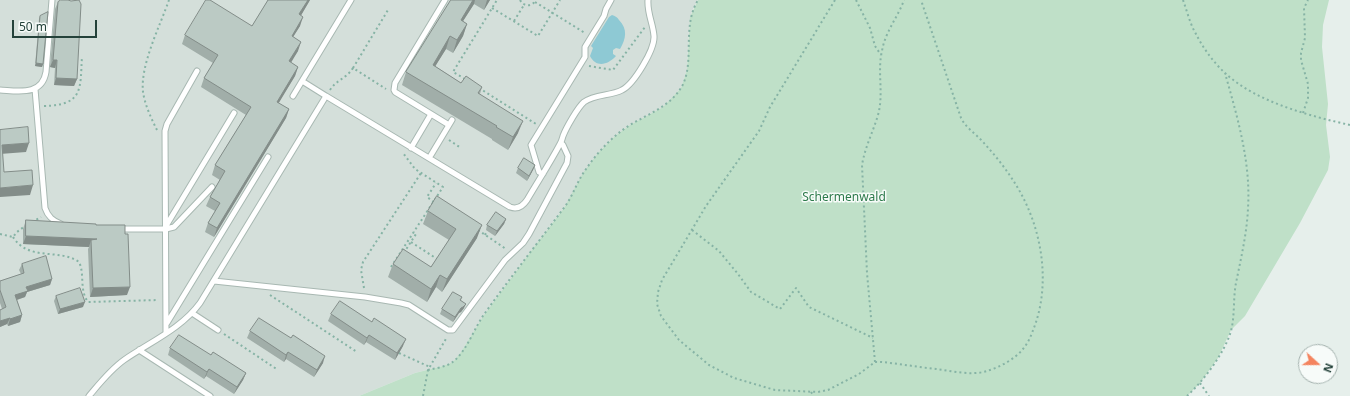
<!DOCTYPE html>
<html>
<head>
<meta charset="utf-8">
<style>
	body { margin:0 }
	#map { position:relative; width:1350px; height:396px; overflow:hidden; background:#e6efeb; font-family:"Noto Sans",sans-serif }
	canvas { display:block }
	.north { position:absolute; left:1298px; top:344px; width:40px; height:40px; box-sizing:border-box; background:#f7fbf9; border:1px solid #a3b1ad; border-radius:50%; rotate:111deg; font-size:11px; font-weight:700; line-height:16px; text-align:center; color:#24423a }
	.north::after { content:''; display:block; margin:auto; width:14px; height:18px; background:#f4845f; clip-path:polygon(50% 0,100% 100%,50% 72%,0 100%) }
	.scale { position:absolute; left:12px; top:20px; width:85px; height:18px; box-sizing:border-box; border:2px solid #24423a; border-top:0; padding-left:5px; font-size:12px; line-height:14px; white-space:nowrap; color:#24423a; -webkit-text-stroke:3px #f7fbf9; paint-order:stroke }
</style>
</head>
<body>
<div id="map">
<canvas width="1350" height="396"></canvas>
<div class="north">N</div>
<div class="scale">50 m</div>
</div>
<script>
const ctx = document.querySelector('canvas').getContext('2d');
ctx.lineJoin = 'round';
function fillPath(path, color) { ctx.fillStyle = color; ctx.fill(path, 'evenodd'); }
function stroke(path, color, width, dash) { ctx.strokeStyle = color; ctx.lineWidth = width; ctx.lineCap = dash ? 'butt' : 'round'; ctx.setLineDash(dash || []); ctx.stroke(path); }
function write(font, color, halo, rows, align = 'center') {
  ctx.font = font + ' "Noto Sans",sans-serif'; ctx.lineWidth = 3; ctx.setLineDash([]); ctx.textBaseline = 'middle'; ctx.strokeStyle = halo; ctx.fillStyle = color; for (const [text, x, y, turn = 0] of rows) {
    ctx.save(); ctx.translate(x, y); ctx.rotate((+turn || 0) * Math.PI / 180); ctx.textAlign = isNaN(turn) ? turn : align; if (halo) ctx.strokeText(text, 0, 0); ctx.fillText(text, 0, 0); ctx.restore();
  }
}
fillPath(new Path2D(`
	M0 0H698L692 11 689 28 687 70 681 88 663 107 630 125 615 136 598 153 564 208 534 247 484 315 461 352 453 362 443 366 415 373 359 396H0Z`), '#d4dfda');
fillPath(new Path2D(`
	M698 0H1329L1323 25 1322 47 1328 104 1326 125 1330 157 1328 170 1300 223 1245 316 1231 330 1218 358 1200 383 1187 396H359L415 373 443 366 453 362 461 352 484 315 534 247 564 208 583 173 598 153 615 136 630 125 663 107 681 88 687 70 690 17Z`), '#bfe0c8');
fillPath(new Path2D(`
	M612 15C615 16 617 17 619 20 628 29 626 39 620 49L616 48 613 50V54L616 56C608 65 596 68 590 56L593 48 591 46 609 17Z`), '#8ec9d4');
const service = new Path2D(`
	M445 0 395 83 394 90 395 92 449 125
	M35 89 45 208C48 217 53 221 61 224
	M0 90C19 91 42 96 46 72L52 0
	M293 96 302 81
	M326 96 510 207C518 210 523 206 527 200 538 181 550 163 560 144 562 141 562 139 563 136 566 128 578 107 584 102 595 94 611 96 622 90 634 84 655 49 654 36 653 23 647 13 648 0
	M411 148 431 114
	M431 155 452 120
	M543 174 539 172 531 145 585 57V47L604 16 606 9 611 0
	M166 226 234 113
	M119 229H166L174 227 212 187
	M214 281 365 297 401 303 409 305 448 330H453L505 260 523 243 529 234 567 163 568 156 563 145 561 143
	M192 313 218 330
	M167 323 268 157
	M166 333 165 131 167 124 197 71
	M139 350 210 396
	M89 396C100 383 110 370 124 360 150 342 181 329 200 303L326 96 302 81 351 0`);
stroke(service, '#a8b8b2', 7);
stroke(new Path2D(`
	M520 0C524 7 532 7 536 0
	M835 0 770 107 759 131 706 206 662 280 658 292 657 304 661 316 679 340 709 365 734 378 775 390 818 392 828 390 859 374 875 362H882C900 364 918 367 936 369 953 371 971 376 987 371 1000 367 1015 359 1023 349 1029 342 1032 333 1035 325 1051 280 1041 225 1016 185 1007 170 995 155 983 142 975 133 966 128 961 118L921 0
	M856 0 870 28 875 46 881 55
	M1183 0C1187 11 1190 24 1196 34 1203 48 1214 63 1225 73 1256 102 1310 116 1350 125
	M535 2 585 33
	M492 8 538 36 560 0
	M514 21 524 5
	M589 66 613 70 645 27
	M353 68 388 10
	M465 79 453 72 497 0
	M479 88 536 124
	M330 90C336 80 346 79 353 68L386 89
	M44 106C84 105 80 89 82 56
	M1303 113 1308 98V84L1301 60V53L1305 38 1304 8 1308 0
	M157 130C151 118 145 105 143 92 140 65 160 26 169 0
	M449 140 461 148
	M434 202 427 197 436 183
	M32 222 41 217
	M478 230 506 249
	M692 230 719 251 738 274 751 292 780 309 796 288 809 307 873 338
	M0 234 13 237 17 232 25 226
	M485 235 487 231
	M13 237C29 262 60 248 79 262 85 274 79 290 88 302L158 300
	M411 242 437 259
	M403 250 405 251 416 234 414 232
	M391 267 443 187 415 169 403 153
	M364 288 361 270 363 262 421 173
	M270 295 357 352
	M224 334 278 370
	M399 353 430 367
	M875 362 867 273 862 165C865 147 873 132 878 115 884 94 877 71 882 51 885 32 898 17 904 0
	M428 370C436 368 447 367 454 361 468 349 474 328 485 313 510 278 537 244 563 209 572 198 576 184 584 172 596 154 611 137 630 125 648 114 669 107 681 88 696 63 681 28 698 0
	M1200 383 1209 396
	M811 392 814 396
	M423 396 428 370 447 337
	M1187 396C1204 380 1224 354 1231 331 1235 316 1233 298 1236 283 1241 258 1247 233 1248 208 1251 162 1237 116 1225 73`), '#86b3a5', 2, [2, 3]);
stroke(service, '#fff', 5);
fillPath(new Path2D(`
	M268 0H310L301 15 300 26 293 37 298 51 290 62 298 67 295 76 278 103 289 109 286 118 214 237 205 232 208 223 215 211 206 206 210 197 220 180 212 175 215 165 246 115 201 87 204 78 213 63 182 44 185 35 252 26Z
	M451 0H490L484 10 474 4 463 21 467 24 463 36 453 53 446 49 435 66 461 83 482 87 480 94 518 133 508 150 492 140V139L402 85 406 72Z
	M58 2 77 79 74 86 54 85 55 68 50 67 55 9Z
	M40 16 43 64 42 67 35 66 39 19Z
	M535 165 533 170 527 181 516 173 518 168Z
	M428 211 477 238 442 292 436 287 427 302 388 277 393 264 431 267 449 240 423 224Z
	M506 219 504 224 495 236 486 230 487 225Z
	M26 220 96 225 127 295 90 297 88 249 89 247 23 244V229Z
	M22 264 52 279 50 285 27 292 25 297 17 300 22 315 20 322 8 326 7 324 0 327V310L2 309 0 303V281L21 274 19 270Z
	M56 296 83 307 58 314 54 301Z
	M462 297 461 300 464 308 461 312 459 313 453 322 440 314 442 309Z
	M331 314 403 346 395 360 366 342 364 345 328 321Z
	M250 331 323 363 314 377 286 359 284 362 247 338Z
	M170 348 211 355 246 373 243 380 234 394 206 376 204 379 168 355Z`), '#a1aea9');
fillPath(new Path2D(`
	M308 0H310L296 24 299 14Z
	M473 0H475L474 4 456 32 461 20Z
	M487 0H490L484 10Z
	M303 17 300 26 288 45 292 36Z
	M467 24 463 36 453 53 457 40Z
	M450 36 446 49 428 78 433 65Z
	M301 42 298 51 286 71 289 61Z
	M53 60H57L55 68 50 67Z
	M36 63 43 64 42 67 35 66Z
	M298 67 295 76 274 111 277 102Z
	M56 78 77 79 74 86 54 85Z
	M289 109 286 118 214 237 217 228Z
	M523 121 518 133 508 150 513 137Z
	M29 143 26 152 0 154 2 145Z
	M535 165 533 170 527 181 529 176Z
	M33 185 30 195 0 197V188Z
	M506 219 504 224 495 236 497 231Z
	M482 225 477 238 442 292 447 279Z
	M26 236 97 239 91 240 89 247 23 244Z
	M440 275 436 287 427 302 431 289Z
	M52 279 50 285 27 292 25 297 13 301 15 295 26 287Z
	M130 287 127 295 90 297 93 288Z
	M85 302 83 307 58 314 60 309Z
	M466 304 464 308 461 312 459 313 453 322 455 317 461 308Z
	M22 315 20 322 8 326 10 319Z
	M10 318 7 324 0 327V321Z
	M369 335 366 342 364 345 367 338Z
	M406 339 403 346 395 360 397 353Z
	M288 352 286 359 284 362 286 355Z
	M325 356 323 363 314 377 317 370Z
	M209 369 206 376 204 379 207 372Z
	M246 373 243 380 234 394 237 387Z`), '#838d89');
const building = new Path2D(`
	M61 0H68L71 1 79 0 81 4 77 79 56 78 57 60H53L58 2Z
	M206 0H210L252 26 268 0H308L299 14 303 17 292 36 301 42 289 61 298 67 277 102 289 109 217 228 208 223 220 203 210 197 225 171 215 165 251 107 204 78 218 55 185 35Z
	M451 0H473L461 20 467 24 457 40 450 36 433 65 461 83 466 76 482 87 478 93 523 121 513 137 496 127 497 126 406 72Z
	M48 12 43 64 36 63 40 16Z
	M28 127 29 143 2 145 4 172 32 170 33 185 0 188V130Z
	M524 158 535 165 529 176 518 168Z
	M437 196 482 225 447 279 440 275 431 289 393 264 403 249 431 267 456 229 428 211Z
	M496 212 506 219 497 231 487 225Z
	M26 220 79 223 96 224V225H125V234H128L130 287 93 288 91 240 97 239 26 236Z
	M46 256 52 279 26 287 28 291 15 295 22 315 10 319V318L0 321V310L6 307 0 290V281L24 273 22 264Z
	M80 288 85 302 60 309 56 296Z
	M453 292 462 297 460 300 466 304 463 307 461 308 455 317 442 309Z
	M340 301 372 322 374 318 406 339 397 353 369 335 367 338 331 314Z
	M259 318 291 338 293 335 325 356 317 370 288 352 286 355 250 331Z
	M179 335 211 355 213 352 246 373 237 387 209 369 207 372 170 348Z`);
fillPath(building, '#bbcac4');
stroke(building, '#838d89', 1);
write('12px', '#2d7a4b', '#f7fbf9', [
	["Schermenwald",844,198]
]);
</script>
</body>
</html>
